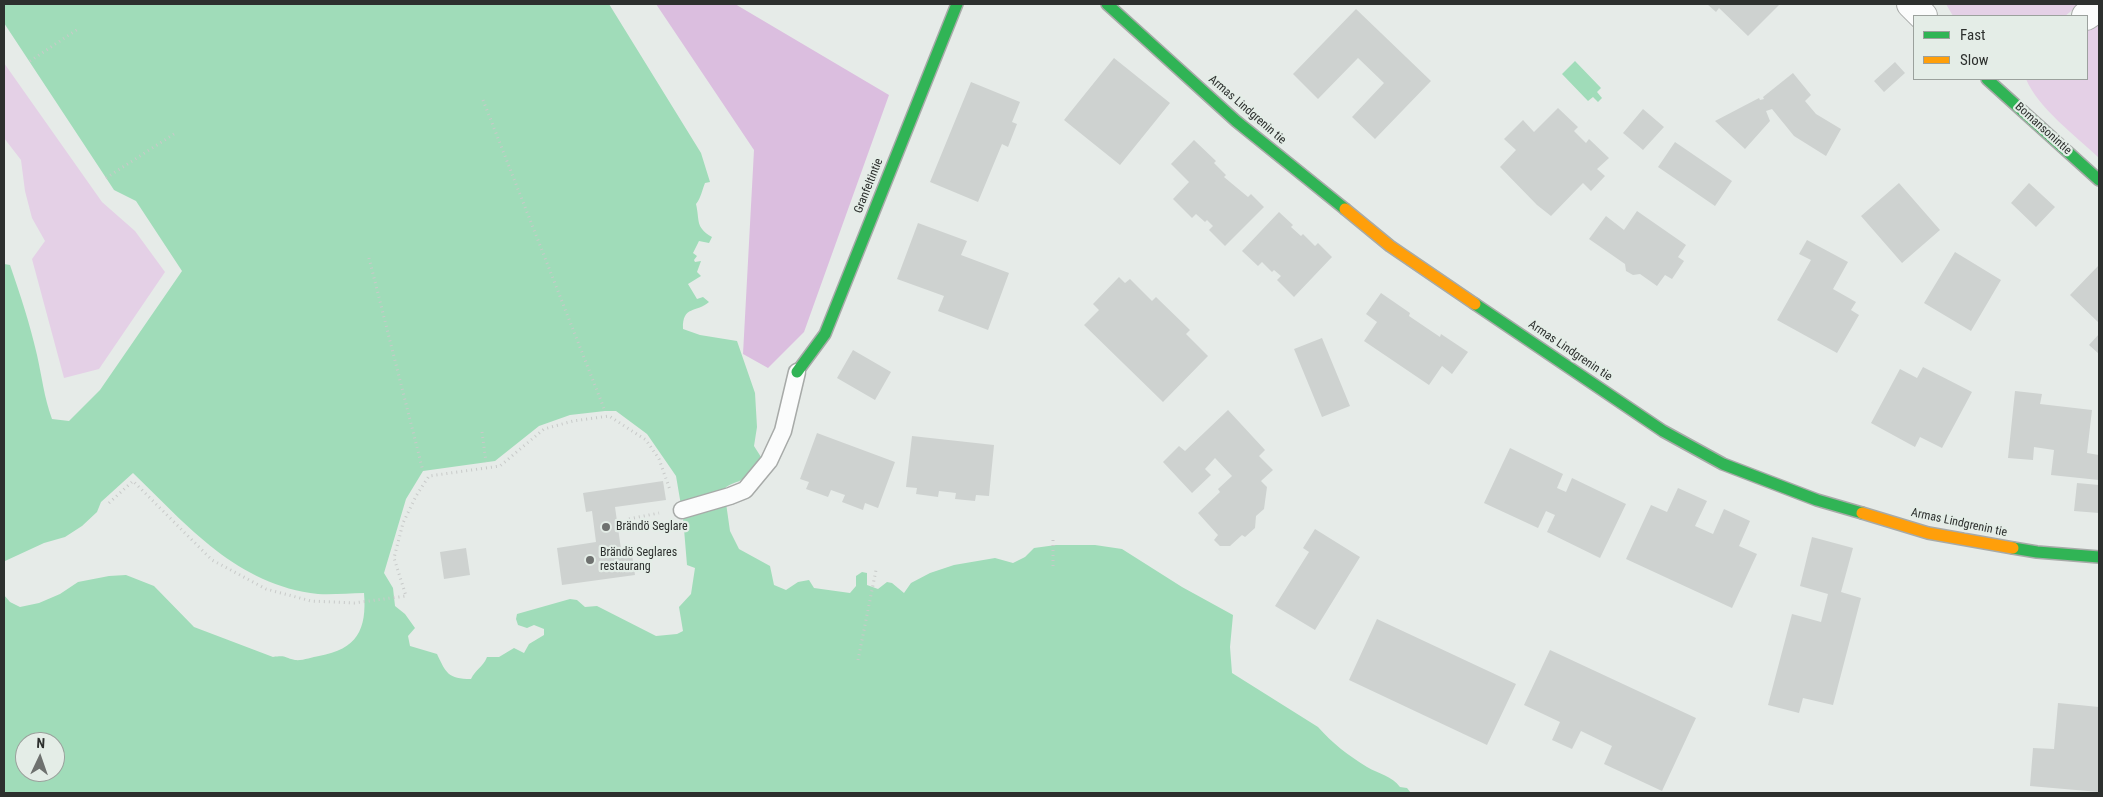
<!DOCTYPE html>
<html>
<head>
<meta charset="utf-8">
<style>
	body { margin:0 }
	#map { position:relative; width:2103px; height:797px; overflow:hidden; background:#e6ebe8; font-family:"Roboto Condensed",sans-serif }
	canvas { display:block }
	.frame { position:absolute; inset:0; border:5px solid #2d302e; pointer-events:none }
	.legend { position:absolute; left:1913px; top:15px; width:175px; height:65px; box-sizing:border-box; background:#e4ede7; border:1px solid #9ba19d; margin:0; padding:6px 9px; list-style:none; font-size:15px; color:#2d302e }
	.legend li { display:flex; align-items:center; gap:10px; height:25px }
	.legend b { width:25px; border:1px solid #9ba19d }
	.north { position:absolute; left:15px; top:732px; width:50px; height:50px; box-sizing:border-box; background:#e4ede7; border:1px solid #9ba19d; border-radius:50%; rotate:3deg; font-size:14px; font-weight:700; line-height:20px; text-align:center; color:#2d302e }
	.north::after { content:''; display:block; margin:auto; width:18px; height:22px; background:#6e716f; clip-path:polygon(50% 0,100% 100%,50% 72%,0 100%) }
</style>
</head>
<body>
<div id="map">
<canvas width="2103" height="797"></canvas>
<div class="frame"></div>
<ul class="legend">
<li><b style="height:6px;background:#30b455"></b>Fast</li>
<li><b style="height:6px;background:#ff9f0a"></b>Slow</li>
</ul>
<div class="north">N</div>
</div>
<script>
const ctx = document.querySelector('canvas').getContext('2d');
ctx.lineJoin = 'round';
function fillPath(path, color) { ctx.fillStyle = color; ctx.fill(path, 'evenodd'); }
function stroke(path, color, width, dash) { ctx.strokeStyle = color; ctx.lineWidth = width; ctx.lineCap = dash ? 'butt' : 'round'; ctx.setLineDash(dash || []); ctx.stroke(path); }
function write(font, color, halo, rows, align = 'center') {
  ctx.font = font + ' "Roboto Condensed",sans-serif'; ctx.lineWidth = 4.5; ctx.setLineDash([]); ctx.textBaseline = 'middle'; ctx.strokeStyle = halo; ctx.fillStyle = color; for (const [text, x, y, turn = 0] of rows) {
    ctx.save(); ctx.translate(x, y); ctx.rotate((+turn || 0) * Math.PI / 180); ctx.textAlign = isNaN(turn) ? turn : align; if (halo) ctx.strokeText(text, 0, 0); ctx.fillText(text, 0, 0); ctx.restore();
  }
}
fillPath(new Path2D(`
	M1946 4H2080L2065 16H1953Z
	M2096 23 2099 28V158C2076 136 2038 108 2026 79H2087V29Z
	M4 63 102 202 135 231 165 272 99 369 64 378 32 259 45 241 32 218 25 191 21 160 4 138Z`), '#e4d0e6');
fillPath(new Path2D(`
	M656 4H735L889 95 804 332 768 368 743 354 754 150Z`), '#dbbedf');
fillPath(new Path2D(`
	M4 4H609L701 153 710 182 705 183C702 190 701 198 696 204 700 221 695 227 712 237L709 243 699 241 693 253 697 256 694 260 695 262 701 261 697 272 701 276 688 284 697 299 703 297 709 302C697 313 682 305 683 329L700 335 737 341 755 393 757 427 754 446 761 457C760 465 750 475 743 479 737 483 730 483 724 489L730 531 739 549 770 566 774 585 786 590 798 582 809 580 814 588 850 593 856 586V576L862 572 867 573V585L878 589 887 582 892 583 904 593 911 583 930 573 954 565 995 558 1013 563 1025 557 1034 548 1056 545H1095L1122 549 1182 587 1233 615 1230 647 1232 673 1318 727C1332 743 1349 756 1367 767 1379 774 1392 776 1400 787L1407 788 1411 793H4V595L10 602 20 607 39 603 60 594 78 582 109 576 126 575 154 586 194 627 273 657C287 655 284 658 295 660 302 661 312 657 319 656 357 649 367 630 364 593 349 593 333 595 318 594 237 585 188 526 133 473L101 502 97 512 82 526 65 537 44 543 5 561 4 564V264L10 265C20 294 30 324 37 355 42 377 44 397 52 419L69 421 100 390 182 271 136 201 114 190 4 23ZM605 411H616L647 434 676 476 683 517 687 565 695 568 691 594 679 607 683 631 677 634 656 636 597 606 585 607 577 600 570 599 517 614 516 619 518 625 527 628 534 625 544 629V635L529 644 524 653 514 648 499 657H487C483 667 476 669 471 679 448 679 446 673 437 654L410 646 408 636 415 628 405 614 395 606 393 588 384 573 406 499 423 471 495 461 539 426 570 415ZM25 742H55V772H25Z
	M1575 61 1601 88 1597 92 1602 98 1598 102 1593 97 1588 101 1562 74Z`), '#a0dcb9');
fillPath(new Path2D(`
	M1707 4H1780L1748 36 1719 8 1716 12Z
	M1356 9 1431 81 1375 139 1352 117 1384 83 1358 58 1318 99 1293 74Z
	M1114 58 1170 103 1120 165 1064 120Z
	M1895 62 1905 73 1884 92 1874 81Z
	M1793 73 1811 95 1805 101 1816 114 1841 129 1826 156 1794 136 1772 109 1766 111 1770 121 1745 149 1715 121 1759 98 1760 100 1764 99 1763 97Z
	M971 82 1020 102 1012 122 1017 124 1008 147 1002 144 978 202 930 182Z
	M1558 108 1578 127 1574 131 1586 143 1589 139 1609 158 1597 169 1605 176 1591 191 1583 183 1551 216 1537 205 1500 167 1516 150 1504 139 1523 120 1534 132Z
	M1643 109 1664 127 1643 150 1623 133Z
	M1194 140 1216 161 1214 163 1226 175 1224 177 1248 197 1251 194 1264 207 1225 246 1209 230 1213 226 1207 220 1205 222 1196 214 1192 218 1173 199 1189 182 1171 164Z
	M1675 142 1732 181 1715 206 1658 167Z
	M1899 183 1940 230 1902 263 1861 216Z
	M2029 183 2055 207 2036 227 2011 203Z
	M1637 211 1686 245 1678 257 1684 261 1672 279 1665 275 1657 286 1640 274 1633 275 1626 271 1625 264 1589 239 1606 216 1624 230Z
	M1279 212 1293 225 1291 227 1301 236 1303 234 1315 246 1318 243 1332 257 1294 297 1277 280 1281 276 1274 270 1272 272 1262 262 1258 266 1242 251Z
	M918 223 967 241 961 255 1009 273 988 330 938 311 944 296 897 279Z
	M1807 240 1848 262 1833 289 1856 302 1851 310 1859 315 1837 353 1777 320 1811 260 1799 254Z
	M1955 252 2001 280 1971 331 1924 303Z
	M2099 265V323L2070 295Z
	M1119 277 1125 283 1130 279 1152 301 1156 297 1190 330 1186 334 1208 356 1163 402 1084 325 1099 310 1093 304Z
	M1381 293 1410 313 1409 316 1440 337 1441 334 1468 352 1452 374 1442 366 1429 385 1364 341 1377 322 1366 314Z
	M2099 334V354L2089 345Z
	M1322 338 1350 406 1322 417 1294 349Z
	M853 350 891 372 875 400 837 378Z
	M1923 367 1972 392 1942 448 1920 437 1915 447 1871 423 1900 369 1917 378Z
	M2015 391 2042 394 2040 404 2092 410 2087 453 2099 455V480L2051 475 2054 450 2034 447 2033 460 2008 458Z
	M1228 410 1265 450 1259 456 1273 470 1261 481 1267 487 1264 509 1256 516 1255 528 1245 537 1242 535 1230 546H1220L1214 540 1218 535 1198 513 1220 492 1218 489 1232 476 1215 458 1205 469 1211 475 1192 493 1163 462 1179 446 1185 451Z
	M817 433 895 462 878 508 865 503 863 510 842 502 845 495 831 490 828 497 806 489 809 482 800 479Z
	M912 436 994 445 989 496 976 495 975 501 955 499 956 493 939 491 938 497 916 494 917 488 906 487Z
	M1510 448 1563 474 1557 488 1566 492 1572 478 1626 504 1600 558 1547 532 1555 515 1546 511 1538 528 1484 503Z
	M663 481 666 500 615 507 621 549 631 547 635 575 562 585 557 548 596 542 592 511 586 512 583 493Z
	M2077 483 2099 485V513L2074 511Z
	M1678 488 1707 501 1695 526 1713 534 1724 509 1750 521 1739 546 1757 554 1732 608 1626 559 1651 505 1667 512Z
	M1315 529 1360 557 1315 630 1275 606 1309 552 1303 548Z
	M1812 537 1853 548 1841 592 1861 598 1833 705 1803 698 1799 713 1768 705 1792 614 1821 622 1828 594 1800 586Z
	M466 548 470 575 444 579 440 552Z
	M1377 619 1516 684 1487 745 1349 680Z
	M1550 650 1696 718 1662 791 1604 764 1612 746 1581 731 1572 749 1552 740 1560 722 1524 705Z
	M2058 703 2099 707V792L2030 786 2033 748 2054 749Z`), '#ced2d0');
const lane = new Path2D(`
	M682 510 730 496 745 490 769 461 783 431 797 372`);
const street = new Path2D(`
	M1911 4 1923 16
	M2086 16 2099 7`);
const fast = new Path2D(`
	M1107 4 1236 121 1345 209
	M1987 79 2099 180
	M1475 304 1663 431 1723 464 1817 500 1862 513
	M797 372 825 334 957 4
	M2013 548 2037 552 2099 557`);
const slow = new Path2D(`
	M1345 209 1390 246 1475 304
	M1862 513 1928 533 2013 548`);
stroke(lane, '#a7aaa8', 19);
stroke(street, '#a7aaa8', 30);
stroke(fast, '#a7aaa8', 14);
stroke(slow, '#a7aaa8', 14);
stroke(new Path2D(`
	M30 61 78 29
	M483 100 605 411
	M106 178 177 132
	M369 258 423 471
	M482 432 486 462
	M109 503 133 481 212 560 266 589 311 601 354 603 406 596 394 558 403 523 416 496 429 476 500 466 544 429 573 421 609 416 646 440 659 459 670 490
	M629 519 659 513
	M1053 566V537
	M858 660 876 570`), '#c8cac9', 3, [1, 4]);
stroke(lane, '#fbfcfc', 16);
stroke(street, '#fbfcfc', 28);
stroke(fast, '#30b455', 11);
stroke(slow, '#ff9f0a', 11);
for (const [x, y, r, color] of [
	[606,527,5,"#6e716f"],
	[590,560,5,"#6e716f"]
]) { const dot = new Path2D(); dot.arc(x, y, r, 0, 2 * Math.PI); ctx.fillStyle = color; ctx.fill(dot); stroke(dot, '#e4ede7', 2); }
write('12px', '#2d302e', '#e4ede7', [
	["Armas Lindgrenin tie",1247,110,41],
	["Bomansonintie",2043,129,42],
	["Granfeltintie",869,186,-68],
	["Armas Lindgrenin tie",1570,351,34],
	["Armas Lindgrenin tie",1959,523,12]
]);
write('12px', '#2d302e', '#e4ede7', [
	["Brändö Seglare",616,527],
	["Brändö Seglares",600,553],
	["restaurang",600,567]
], 'left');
</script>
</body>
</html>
